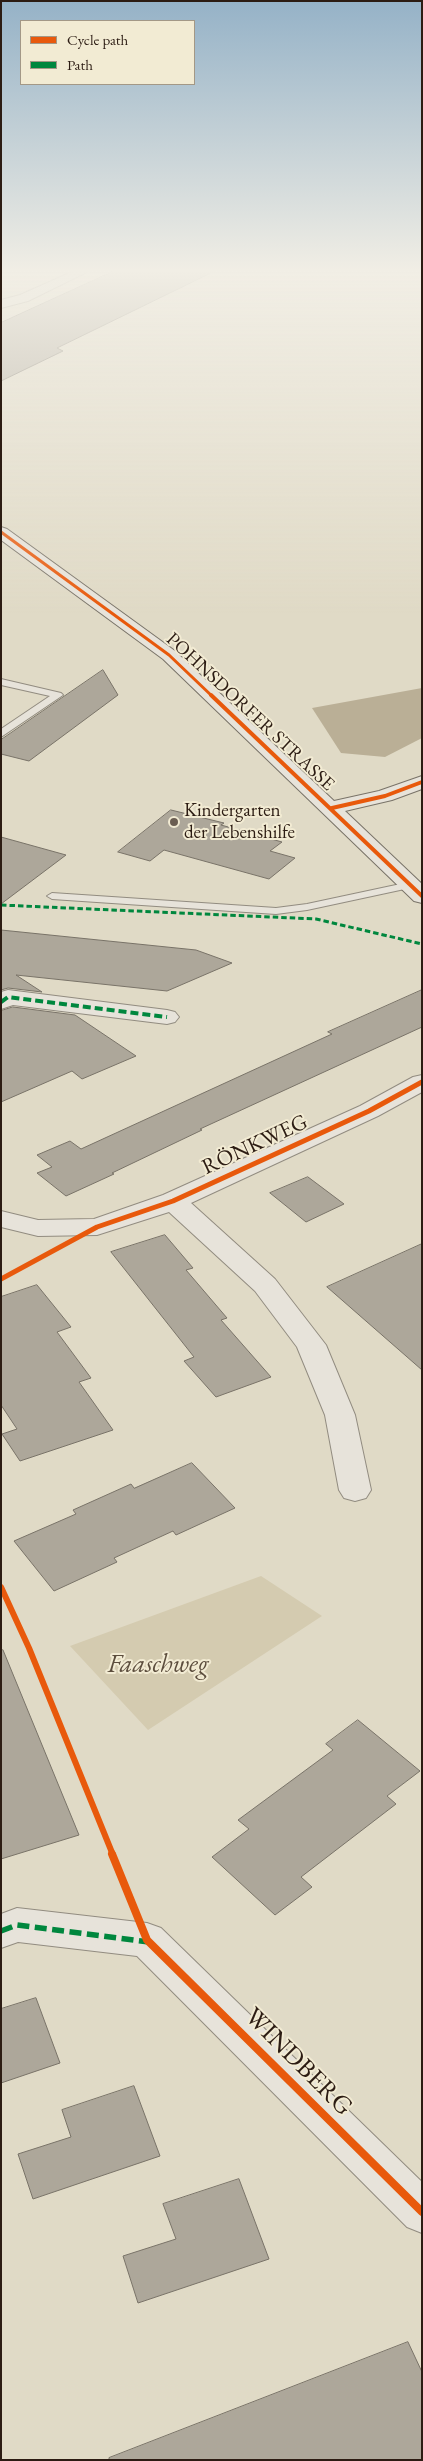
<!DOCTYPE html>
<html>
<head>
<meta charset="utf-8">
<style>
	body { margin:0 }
	#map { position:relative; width:423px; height:2461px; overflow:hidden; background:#e0dac6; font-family:"EB Garamond",serif }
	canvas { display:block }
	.frame { position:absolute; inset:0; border:2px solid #2c1c13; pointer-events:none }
	.legend { position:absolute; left:20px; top:20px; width:175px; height:65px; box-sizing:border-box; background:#f2ebd3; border:1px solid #a39886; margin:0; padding:6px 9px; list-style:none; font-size:15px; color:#2c1c13 }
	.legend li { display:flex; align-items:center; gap:10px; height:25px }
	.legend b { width:25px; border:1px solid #a39886 }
</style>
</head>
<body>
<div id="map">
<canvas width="423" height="2461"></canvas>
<div class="frame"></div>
<ul class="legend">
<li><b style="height:6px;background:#e8590c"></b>Cycle path</li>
<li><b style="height:6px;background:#00873e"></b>Path</li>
</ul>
</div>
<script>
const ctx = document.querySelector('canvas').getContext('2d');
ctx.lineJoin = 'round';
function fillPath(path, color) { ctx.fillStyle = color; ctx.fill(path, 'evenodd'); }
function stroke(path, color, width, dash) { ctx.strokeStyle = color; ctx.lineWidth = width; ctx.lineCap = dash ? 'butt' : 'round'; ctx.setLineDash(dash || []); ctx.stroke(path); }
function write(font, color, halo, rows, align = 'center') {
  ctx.font = font + ' "EB Garamond",serif'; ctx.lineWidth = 4; ctx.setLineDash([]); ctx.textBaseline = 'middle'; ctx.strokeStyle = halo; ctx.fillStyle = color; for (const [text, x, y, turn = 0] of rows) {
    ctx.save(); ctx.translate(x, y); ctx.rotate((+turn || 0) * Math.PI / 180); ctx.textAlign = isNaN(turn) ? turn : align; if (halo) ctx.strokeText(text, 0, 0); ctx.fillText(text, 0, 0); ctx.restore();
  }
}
fillPath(new Path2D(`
	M261 1576 322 1616 148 1730 70 1646Z`), '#d4cbb0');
fillPath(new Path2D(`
	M422 688V738L385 757 341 753 312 708Z`), '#baaf96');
const building = new Path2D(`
	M114 271H215L57 348 63 351 1 381V323Z
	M103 670 118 695 29 761 1 754V740Z
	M171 810 224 823 221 825 282 842 270 851 295 858 269 879 164 850 150 861 118 852Z
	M1 837 66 855 1 904Z
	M1 930 196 950 232 963 167 991 16 975 42 992 8 988 1 990Z
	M422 990V1027L200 1129 202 1130 112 1173 114 1174 66 1196 37 1173 52 1167 37 1155 70 1141 81 1149 332 1034 328 1032Z
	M13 1007 75 1015 136 1056 82 1079 72 1071 1 1102V1011Z
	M308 1177 344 1204 306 1222 270 1193Z
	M165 1235 193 1268 186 1270 227 1318 221 1320 271 1377 216 1397 184 1361 194 1357 111 1252Z
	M422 1244V1370L327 1287Z
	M37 1285 71 1327 57 1332 91 1378 79 1382 113 1430 20 1461 2 1434 17 1429 1 1405V1297Z
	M192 1463 235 1508 176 1535 173 1531 114 1558 117 1562 54 1591 14 1541 76 1514 73 1510 131 1484 134 1488Z
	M3 1650 79 1835 1 1859V1651Z
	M358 1720 420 1771 387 1796 396 1804 301 1877 312 1887 275 1915 212 1857 249 1829 238 1820 333 1750 326 1744Z
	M36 1998 60 2063 1 2083V2009Z
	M134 2086 160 2156 33 2199 18 2154 71 2137 62 2110Z
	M239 2179 269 2259 138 2303 123 2256 176 2239 163 2204Z
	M408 2342 422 2372V2460H109V2458Z`);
fillPath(building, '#ada79a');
stroke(building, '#797368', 1);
const lane = new Path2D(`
	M1 679 61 693 63 695 1 737V729L50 696 1 685Z
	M410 882 415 885 414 887 307 910 276 914 52 899 47 896 52 893 276 908 307 904Z`);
const street = new Path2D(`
	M74 271H89L28 301 1 308V300L20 295Z
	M8 990 167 1010 175 1012 179 1017 175 1022 167 1024 13 1005 1 1009V992Z
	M422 1075V1092L378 1116 191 1203 275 1279 326 1345 355 1415 371 1490 366 1498 355 1501 344 1498 339 1490 325 1415 297 1347 255 1291 169 1212 97 1235 38 1236 1 1227V1211L38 1220 94 1219 163 1195 360 1106 413 1077Z
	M17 1908 147 1923 161 1928 422 2182V2233L407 2227 137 1956 18 1942 1 1948V1914Z`);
const secondary = new Path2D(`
	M1 527 7 529 175 651 334 801 379 791 422 776V789L392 800 345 811 422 884V903L414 901 163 659 1 540Z`);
stroke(lane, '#928c80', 2);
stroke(street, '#928c80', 2);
stroke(secondary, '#797368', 2);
fillPath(lane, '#e7e3da');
fillPath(street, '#e7e3da');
fillPath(secondary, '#e7e3da');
stroke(new Path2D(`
	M1 905 316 919 422 944`), '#00873e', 3, [5.5, 3]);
stroke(new Path2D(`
	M1 1002 8 997 167 1017`), '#00873e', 4, [8, 4]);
stroke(new Path2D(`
	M1 1931 17 1925 149 1942`), '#00873e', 5.5, [12, 5.5]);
stroke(new Path2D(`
	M1 532 169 655 213 697`), '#e8590c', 3);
stroke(new Path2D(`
	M211 695 422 896
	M332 808 385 796 422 782`), '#e8590c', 4);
stroke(new Path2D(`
	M1 1279 97 1227 173 1201 369 1111 422 1082`), '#e8590c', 5);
stroke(new Path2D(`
	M1 1587 29 1648 113 1855`), '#e8590c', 6);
stroke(new Path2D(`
	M112 1854 147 1940 422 2212`), '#e8590c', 8);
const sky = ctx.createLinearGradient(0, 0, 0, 615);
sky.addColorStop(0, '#95b2c7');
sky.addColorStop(0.44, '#f1eee5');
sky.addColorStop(1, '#f1eee500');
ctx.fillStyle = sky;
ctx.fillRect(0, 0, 423, 615);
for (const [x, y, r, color] of [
	[174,822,5,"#6b5e52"]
]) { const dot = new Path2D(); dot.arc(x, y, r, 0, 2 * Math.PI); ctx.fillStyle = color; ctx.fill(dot); stroke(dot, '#f2ebd3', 2); }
write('19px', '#2c1c13', '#f2ebd3', [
	["POHNSDORFER STRASSE",250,712,43]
]);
write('19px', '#2c1c13', '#f2ebd3', [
	["Kindergarten",184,811],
	["der Lebenshilfe",184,833]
], 'left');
write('22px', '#2c1c13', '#f2ebd3', [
	["RÖNKWEG",255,1145,-25]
]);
write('italic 26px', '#5c4d3d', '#f2ebd3', [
	["Faaschweg",158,1665]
]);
write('26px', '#2c1c13', '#f2ebd3', [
	["WINDBERG",298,2062,45]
]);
</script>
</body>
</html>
